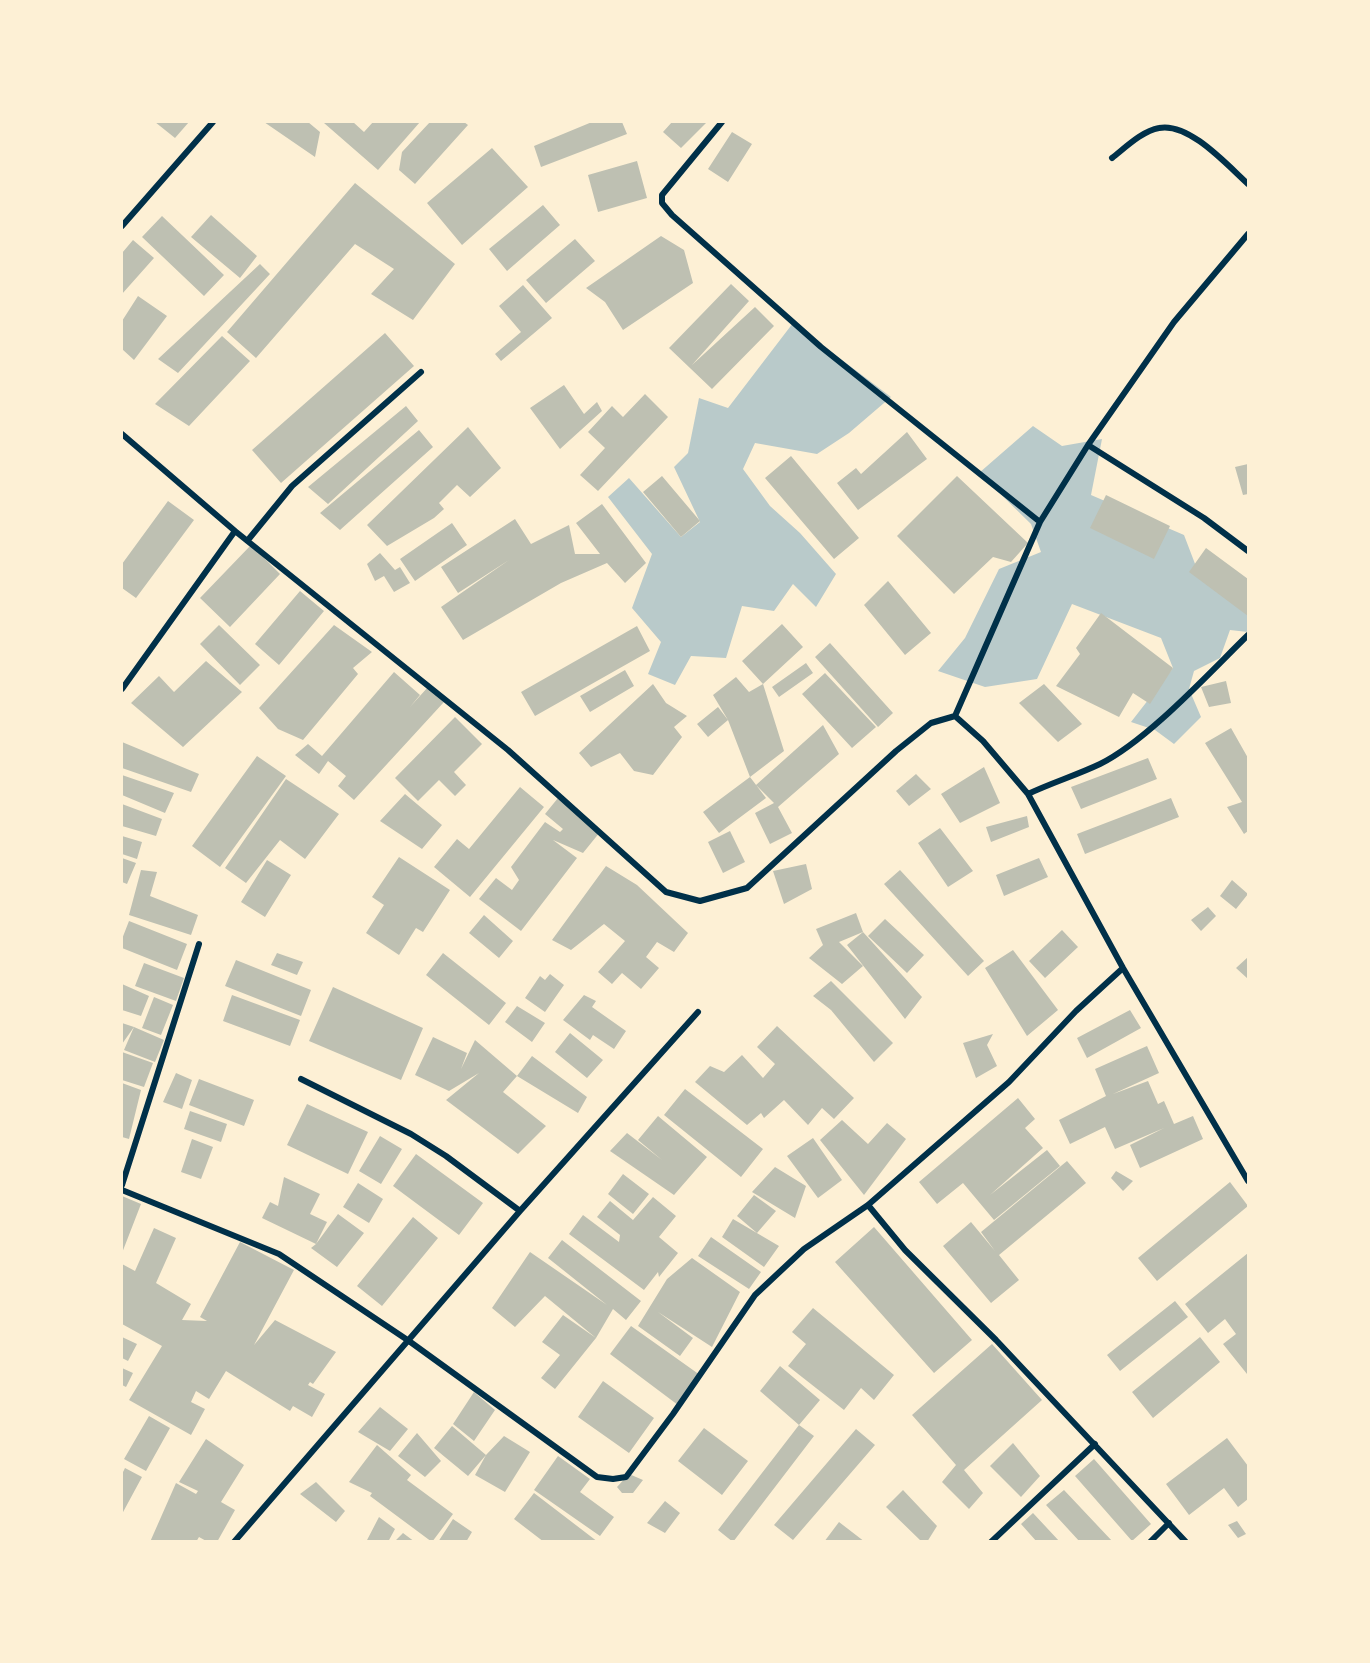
<!DOCTYPE html>
<html>
<head>
<meta charset="utf-8">
<style>
	body { margin:0 }
	#map { position:relative; width:1370px; height:1663px; overflow:hidden; background:#fdf0d5; font-family:"DejaVu Sans",sans-serif }
	canvas { display:block }
	.frame { position:absolute; inset:0; border:123px solid #fdf0d5; pointer-events:none }
</style>
</head>
<body>
<div id="map">
<canvas width="1370" height="1663"></canvas>
<div class="frame"></div>
</div>
<script>
const ctx = document.querySelector('canvas').getContext('2d');
ctx.lineJoin = 'round';
function fillPath(path, color) { ctx.fillStyle = color; ctx.fill(path, 'evenodd'); }
function stroke(path, color, width, dash) { ctx.strokeStyle = color; ctx.lineWidth = width; ctx.lineCap = dash ? 'butt' : 'round'; ctx.setLineDash(dash || []); ctx.stroke(path); }
fillPath(new Path2D(`
	M793 323 891 397 849 433 817 454 755 443 743 469 770 506 800 533 836 574 816 607 793 584 774 611 742 606 726 658 691 656 675 685 648 674 661 642 632 608 652 554 608 497 629 478 681 537 700 522 674 467 688 453 699 398 728 408Z
	M1033 426 1062 446 1102 439 1091 495 1184 535 1197 569 1248 591V632L1230 630 1220 658 1194 671 1189 689 1201 717 1174 744 1155 730 1131 722 1173 668 1161 638 1072 604 1037 679 985 687 938 671 965 638 999 569 1041 552 1031 524 979 473Z`), '#b9caca');
fillPath(new Path2D(`
	M155 122H189L175 138Z
	M264 122H308L320 132 315 157Z
	M326 122H353L364 132 373 122H420L378 170 324 123Z
	M430 122H464L468 125 415 184 399 170 402 152Z
	M592 122H622L627 134 541 167 534 146Z
	M672 122H707L681 148 663 132Z
	M732 132 752 144 728 182 708 169Z
	M492 148 528 187 462 245 427 203Z
	M637 161 647 198 598 212 588 175Z
	M355 183 455 264 413 320 371 294 394 269 355 244 256 358 227 332Z
	M543 205 560 225 507 271 489 249Z
	M211 215 257 256 240 278 191 237Z
	M162 216 224 275 204 296 142 237Z
	M661 236 684 250 693 283 623 330 605 302 586 288Z
	M575 239 595 261 546 303 526 280Z
	M133 240 154 258 122 294V253Z
	M260 264 270 274 178 373 158 359Z
	M731 284 749 301 692 365 755 307 774 326 712 389 669 348Z
	M523 285 552 318 501 361 495 354 521 332 499 306Z
	M138 296 167 316 134 360 122 349V321Z
	M385 333 414 366 281 483 252 450Z
	M222 336 250 361 189 426 155 404Z
	M564 385 584 414 597 402 602 411 560 449 530 408Z
	M645 394 668 417 598 491 580 475 605 448 588 432 612 406 623 417Z
	M406 406 418 421 328 504 308 487Z
	M468 427 501 468 470 497 457 485 439 503 444 509 434 518 387 546 367 525Z
	M419 430 433 447 340 530 320 513Z
	M907 432 927 459 858 510 837 483 856 468 861 474Z
	M791 456 859 538 834 559 765 478Z
	M1248 464V494L1243 495 1235 467Z
	M662 476 700 521 681 537 643 492Z
	M957 476 1028 543 1011 562 993 557 954 594 897 536Z
	M1106 495 1170 526 1154 559 1090 528Z
	M168 501 194 520 136 598 122 588V564Z
	M602 504 646 563 625 583 607 563 561 583 463 640 441 607 509 560 458 593 441 567 515 519 531 544 569 525 575 554H600L576 523Z
	M452 523 467 545 415 581 400 559Z
	M251 545 280 574 230 627 200 598Z
	M1206 548 1248 579V616L1189 572Z
	M380 553 395 570 400 567 410 583 394 592 384 576 375 581 367 564Z
	M888 581 931 633 905 655 864 605Z
	M300 591 324 611 279 665 255 644Z
	M1101 613 1173 668 1150 704 1133 693 1119 717 1056 686 1080 654 1076 648Z
	M782 624 803 647 763 684 742 661Z
	M219 625 260 665 240 685 200 644Z
	M334 625 372 652 353 668 358 674 303 740 278 729 259 708Z
	M637 626 650 651 535 716 521 692Z
	M830 643 893 713 878 727 815 657Z
	M206 661 242 692 183 747 131 703 159 676 174 692Z
	M806 663 813 673 779 697 772 687Z
	M625 670 634 686 590 712 580 696Z
	M394 672 420 695 410 707 428 687 444 702 354 800 338 786 346 776 328 761 319 774 295 755 308 744 322 756Z
	M825 673 876 727 852 748 802 694Z
	M736 677 749 692 763 684 784 751 750 777 766 798 719 833 703 812 750 777 728 720 713 695Z
	M1226 681 1231 703 1209 707 1201 687Z
	M653 684 666 703 687 716 674 727 682 737 653 775 634 771 620 753 591 767 579 753Z
	M1044 684 1082 724 1058 742 1019 703Z
	M718 707 728 720 708 737 697 724Z
	M455 717 482 744 454 772 466 785 455 796 439 780 418 801 395 778Z
	M823 725 839 754 778 807 792 833 770 844 755 813 774 803 756 785Z
	M1231 728 1248 758V831L1244 834 1227 807 1242 802 1205 743Z
	M122 742 199 774 191 792 122 768Z
	M257 756 286 776 220 867 192 846Z
	M1148 758 1157 779 1081 809 1071 787Z
	M984 767 1000 803 960 823 941 794Z
	M916 774 931 789 909 806 896 791Z
	M122 775 174 793 165 813 122 795Z
	M286 779 339 814 305 859 280 840 246 883 225 868Z
	M520 787 544 807 470 897 434 867 457 839 469 849Z
	M405 794 442 825 422 849 380 821Z
	M558 798 600 832 583 853 553 840 577 858 521 931 479 899 496 878 512 890 519 880 511 867 545 822 560 832 563 829 545 814Z
	M1171 798 1179 817 1085 854 1077 834Z
	M122 804 162 819 156 836 122 826Z
	M1027 816 1029 827 991 842 986 827Z
	M940 828 973 871 948 887 918 843Z
	M730 831 745 862 723 873 708 842Z
	M122 836 142 842 137 859 122 854Z
	M399 857 450 890 423 932 416 928 399 955 366 933 384 905 372 897Z
	M122 858 136 863 127 884 122 882Z
	M1039 858 1048 877 1004 896 996 875Z
	M267 860 291 875 265 917 241 902Z
	M806 864 812 889 784 904 773 871Z
	M606 866 637 885 688 933 674 952 657 942 646 957 659 968 641 989 622 973 612 984 598 972 625 941 604 924 571 950 552 940Z
	M141 870 157 872 150 896 198 915 191 935 129 915Z
	M900 870 984 961 968 976 884 884Z
	M1232 880 1248 894 1236 909 1220 896Z
	M1208 907 1216 916 1201 931 1191 920Z
	M856 913 863 932 922 997 905 1019 847 945 863 932 839 942 863 966 842 984 809 958 823 945 816 929Z
	M484 915 513 941 499 958 469 933Z
	M885 919 924 955 907 973 868 936Z
	M129 921 187 944 177 970 122 948V939Z
	M1062 930 1078 947 1045 978 1029 961Z
	M1013 950 1058 1010 1027 1036 985 968Z
	M277 953 303 962 297 975 271 965Z
	M443 953 506 1003 489 1025 426 975Z
	M1248 957V979L1236 968Z
	M236 960 311 990 301 1016 225 986Z
	M144 963 184 978 176 1001 135 986Z
	M550 974 564 985 545 1012 525 998 540 976 545 980Z
	M831 981 893 1043 874 1062 831 1010 813 996Z
	M122 984 149 996 141 1016 122 1010Z
	M333 987 423 1028 401 1080 309 1041Z
	M232 995 300 1020 290 1046 223 1021Z
	M584 995 596 1001 592 1007 626 1031 614 1049 593 1035 590 1040 563 1020Z
	M154 997 173 1005 161 1035 142 1028Z
	M517 1006 545 1023 532 1042 505 1022Z
	M1130 1010 1141 1028 1087 1058 1077 1038Z
	M122 1023 134 1027 122 1044Z
	M777 1026 854 1098 834 1119 822 1108 808 1125 784 1100 764 1118 761 1113 747 1125 695 1082 710 1066 724 1072 742 1055 763 1078 775 1064 757 1047Z
	M134 1027 164 1040 155 1062 124 1050Z
	M570 1033 603 1060 587 1078 555 1052Z
	M993 1034 987 1045 997 1066 976 1078 963 1043Z
	M433 1037 467 1053 461 1069 475 1040 517 1076 503 1092 546 1126 518 1154 446 1100 479 1073 449 1091 415 1075Z
	M1147 1046 1159 1073 1113 1094 1148 1081 1158 1104 1164 1101 1174 1124 1193 1116 1203 1139 1140 1168 1130 1145 1164 1128 1115 1149 1105 1127 1070 1144 1059 1120 1106 1096 1095 1069Z
	M122 1052 153 1063 144 1087 122 1080Z
	M532 1056 587 1097 578 1113 517 1076Z
	M176 1073 192 1080 182 1109 163 1102Z
	M199 1079 254 1100 244 1126 189 1105Z
	M122 1083 141 1090 129 1139 122 1137Z
	M685 1089 763 1149 741 1177 664 1115Z
	M1018 1098 1035 1119 1025 1128 1043 1148 990 1195 1047 1150 1060 1166 994 1220 963 1183 937 1204 919 1182Z
	M307 1104 368 1132 348 1174 287 1145Z
	M190 1111 227 1124 221 1142 184 1129Z
	M658 1116 707 1157 674 1195 610 1151 627 1133 662 1160 638 1140Z
	M842 1120 868 1144 887 1123 906 1139 864 1195 820 1140Z
	M380 1136 402 1149 381 1184 359 1171Z
	M813 1138 842 1180 818 1198 787 1156Z
	M192 1139 213 1147 201 1179 181 1172Z
	M416 1154 483 1203 459 1235 393 1186Z
	M1067 1161 1086 1183 999 1255 1019 1280 991 1303 943 1246 971 1222 995 1251 981 1232Z
	M775 1167 806 1186 795 1218 752 1192Z
	M1116 1171 1133 1181 1123 1191 1111 1178Z
	M623 1174 649 1194 633 1214 608 1194Z
	M284 1177 320 1194 310 1214 327 1222 316 1244 338 1214 364 1233 337 1267 311 1248 316 1244 262 1218 270 1202 278 1206Z
	M1230 1182 1248 1206 1157 1281 1138 1258Z
	M358 1183 383 1199 369 1223 343 1207Z
	M754 1195 776 1211 757 1233 737 1216Z
	M122 1196 141 1204 122 1253Z
	M653 1197 676 1216 659 1237 678 1253 659 1277 658 1272 644 1290 569 1234 583 1215 619 1242 620 1235 597 1217 610 1201 633 1220Z
	M413 1217 438 1238 382 1306 357 1286Z
	M733 1219 779 1246 764 1267 722 1237Z
	M874 1227 972 1340 934 1373 835 1262Z
	M154 1228 176 1238 156 1283 191 1304 182 1320 207 1321 200 1317 240 1242 294 1270 254 1345 275 1320 336 1352 313 1384 310 1382 308 1385 325 1394 312 1417 293 1406 290 1411 226 1371 209 1399 196 1391 191 1402 205 1409 191 1435 129 1400 162 1346 122 1324V1264L135 1271Z
	M711 1237 761 1272 749 1289 698 1256Z
	M562 1240 641 1301 626 1320 613 1309 596 1338 555 1389 541 1378 560 1355 542 1342 563 1315 596 1338 545 1296 515 1327 492 1308 530 1252 607 1305 548 1258Z
	M1248 1253V1373L1247 1374 1223 1344 1236 1334 1225 1319 1208 1333 1185 1304Z
	M692 1258 740 1292 712 1347 658 1312 693 1338 680 1356 638 1326 667 1279Z
	M1175 1301 1188 1317 1120 1371 1107 1355Z
	M813 1308 894 1375 874 1400 861 1388 844 1410 788 1366 806 1344 792 1332Z
	M631 1326 700 1375 678 1405 610 1354Z
	M122 1337 137 1344 128 1361 122 1358Z
	M1200 1337 1220 1362 1153 1418 1132 1392Z
	M992 1344 1042 1400 964 1470 983 1493 969 1509 942 1482 956 1465 912 1415Z
	M780 1366 820 1400 799 1425 760 1391Z
	M122 1368 133 1373 126 1387 122 1385Z
	M603 1381 654 1418 629 1453 578 1417Z
	M474 1392 495 1410 474 1441 453 1424Z
	M380 1407 408 1429 390 1451 358 1432Z
	M149 1416 170 1428 146 1471 124 1459Z
	M799 1425 814 1436 733 1542 718 1530Z
	M452 1426 486 1455 504 1436 530 1452 505 1492 475 1475 486 1455 468 1476 434 1448Z
	M704 1428 748 1461 722 1495 678 1461Z
	M856 1429 875 1445 793 1540 774 1525Z
	M417 1433 441 1461 425 1477 398 1456Z
	M1227 1438 1248 1466V1499L1238 1507 1224 1488 1189 1515 1166 1484Z
	M206 1439 244 1465 221 1502 235 1510 217 1542H208L199 1537 196 1542H150L176 1483 196 1494 198 1491 179 1482Z
	M1013 1443 1040 1476 1021 1497 990 1466Z
	M377 1445 411 1475 407 1480 453 1514 432 1542 370 1496 372 1493 349 1482Z
	M558 1456 590 1479 580 1492 614 1517 600 1536 534 1490Z
	M1094 1459 1151 1524 1132 1541 1075 1476Z
	M125 1468 142 1477 122 1514V1474Z
	M629 1474 643 1480 633 1493H622L617 1487Z
	M316 1482 345 1511 336 1522 300 1494Z
	M903 1490 937 1526 927 1542H922L886 1507Z
	M1064 1490 1113 1542H1080L1046 1505Z
	M534 1493 598 1542H544L514 1519Z
	M665 1501 680 1513 665 1533 647 1523Z
	M1033 1513 1060 1542H1037L1021 1524Z
	M379 1517 395 1529 388 1542H366Z
	M453 1519 472 1532 466 1542H438Z
	M1237 1521 1246 1534 1238 1538 1228 1525Z
	M839 1522 865 1542H824Z
	M403 1533 415 1542H394Z`), '#bec0b2');
stroke(new Path2D(`
	M722 122 662 195V203L672 215 821 347 1040 522
	M1112 158C1125 148 1142 131 1159 128 1189 122 1227 165 1248 184
	M122 226 213 122
	M122 434 235 531 508 750 666 892 700 901 747 888 896 751 931 723 955 716 983 741 1028 794 1123 968 1248 1181
	M1088 445 1204 518 1248 551
	M248 540 292 486 421 372
	M122 689 235 531
	M955 716 1040 522 1088 445 1174 322 1248 234
	M1028 794C1051 783 1077 775 1100 764 1148 740 1209 673 1248 635
	M301 1079 411 1134 446 1156 520 1211
	M122 1185 199 944
	M122 1190 279 1254 409 1341 597 1477 613 1479 626 1477 673 1414 755 1295 804 1249 868 1205 1009 1082 1076 1011 1123 968
	M868 1205 905 1250 996 1340 1186 1542
	M234 1542 520 1211 698 1012
	M991 1542 1095 1444
	M1150 1542 1169 1523`), '#003049', 6);
</script>
</body>
</html>
